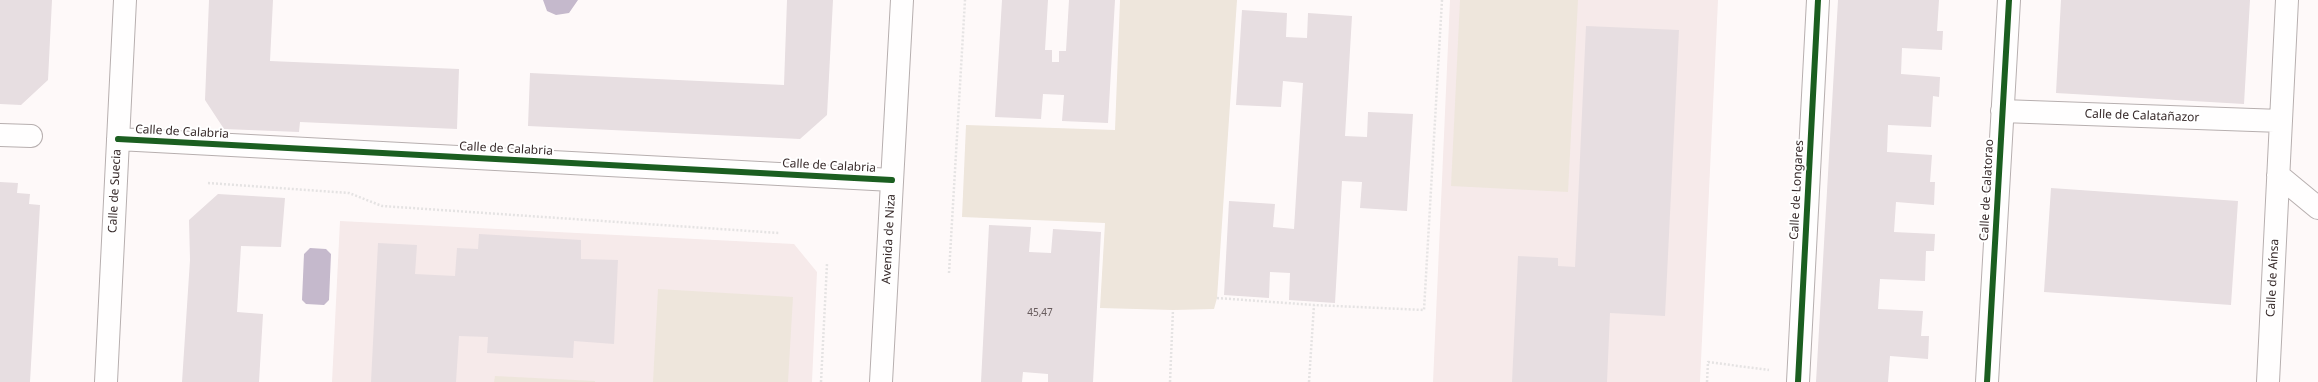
<!DOCTYPE html>
<html>
<head>
<meta charset="utf-8">
<style>
	body { margin:0 }
	canvas { display:block; background:#fef9f9 }
</style>
</head>
<body>
<canvas width="2318" height="382"></canvas>
<script>
const ctx = document.querySelector('canvas').getContext('2d');
ctx.lineJoin = 'round';
function fillPath(path, color) { ctx.fillStyle = color; ctx.fill(path, 'evenodd'); }
function stroke(path, color, width, dash) { ctx.strokeStyle = color; ctx.lineWidth = width; ctx.lineCap = dash ? 'butt' : 'round'; ctx.setLineDash(dash || []); ctx.stroke(path); }
function write(font, color, halo, rows, align = 'center') {
  ctx.font = font + ' "Noto Sans",sans-serif'; ctx.lineWidth = 4; ctx.setLineDash([]); ctx.textBaseline = 'middle'; ctx.strokeStyle = halo; ctx.fillStyle = color; for (const [text, x, y, turn = 0] of rows) {
    ctx.save(); ctx.translate(x, y); ctx.rotate((+turn || 0) * Math.PI / 180); ctx.textAlign = isNaN(turn) ? turn : align; if (halo) ctx.strokeText(text, 0, 0); ctx.fillText(text, 0, 0); ctx.restore();
  }
}
fillPath(new Path2D(`
	M1450 0H1718L1700 382H1433Z
	M340 221 794 244 817 272 812 382H332Z`), '#f6eaea');
fillPath(new Path2D(`
	M1120 0H1237L1217 298 1214 309 1173 310 1100 308 1105 223 962 217 966 125 1115 130Z
	M1460 0H1578L1568 192 1451 186Z
	M658 289 793 297 788 382H653Z
	M495 376 595 381V382H494Z`), '#eee6dc');
fillPath(new Path2D(`
	M543 0H578L569 13 556 15 547 11Z
	M310 248 326 249 331 254 329 300 324 305 306 304 302 300 304 254Z`), '#c5b9cc');
fillPath(new Path2D(`
	M0 0H52L48 80 21 105 0 104Z
	M209 0H273L270 61 459 69 457 129 300 122 299 132 224 129 205 100Z
	M787 0H833L827 115 800 139 528 126 530 73 784 85Z
	M1002 0H1048L1045 50H1052V62H1059V51H1066L1069 0H1115L1108 123 1062 121 1064 95 1043 94 1041 119 995 117Z
	M1838 0H1939L1937 31H1943L1942 50 1902 48 1901 74 1940 77 1939 97 1933 96 1931 127 1888 125 1887 152 1932 155 1930 182H1935L1934 205 1896 202 1894 232 1935 234 1934 251H1926L1925 281 1880 279 1878 309 1923 311 1921 336H1929L1928 359 1890 356 1888 382H1816Z
	M2061 0H2250L2244 104 2056 93Z
	M1242 10 1287 13 1286 37 1307 38 1308 13 1352 16 1345 136 1367 137 1368 112 1413 114 1407 211 1360 208 1362 182 1342 181 1335 303 1289 300 1290 273 1270 272 1269 298 1224 295 1229 201 1275 204 1273 227 1294 229 1303 83 1283 81 1281 107 1236 105Z
	M1586 26 1679 30 1665 316 1610 313 1607 382H1512L1518 256 1558 258V266L1575 267Z
	M0 182 18 183 17 193 30 194 29 204 40 205 30 382H0Z
	M2051 188 2238 201 2231 305 2044 292Z
	M218 194 285 198 281 247 241 246 237 312 263 314 259 382H182L190 260 189 220Z
	M989 225 1031 227 1029 252 1051 253 1053 229 1101 232 1093 382H1048V374L1023 372 1022 382H981Z
	M479 234 581 240V259L618 260 614 344 574 341 573 358 487 353 488 337 459 336 456 382H371L378 243 417 245 415 274 455 276 457 248 478 249Z`), '#e7dee1');
const minor = new Path2D(`
	M2002 111 2281 121
	M0 135 31 136
	M118 139 892 180
	M2278 175 2318 208
	M106 382 125 0
	M881 382 902 0
	M1798 382 1818 0
	M1987 382 2009 0
	M2268 382 2287 0`);
stroke(minor, '#b7afaf', 24);
stroke(new Path2D(`
	M208 183 349 193 382 206 779 233
	M949 273 965 0
	M1217 298 1314 305 1424 310 1442 0
	M821 382 827 264
	M1170 382 1173 310
	M1309 382 1314 305
	M1707 382 1708 362 1769 370`), '#e5e3e3', 2.5, [2, 2]);
stroke(minor, '#fffefe', 22);
stroke(new Path2D(`
	M118 139 892 180
	M1798 382 1818 0
	M1987 382 2009 0`), '#1b5e20', 6);
write('10px', '#675b5c', null, [
	["45,47",1040,313]
]);
write('12px', '#372a2a', '#fff', [
	["Calle de Calatañazor",2142,116,2],
	["Calle de Calabria",182,132,3],
	["Calle de Calabria",506,149,3],
	["Calle de Calabria",829,166,3],
	["Calle de Longares",1797,190,-87],
	["Calle de Calatorao",1987,190,-87],
	["Calle de Suecia",115,191,-87],
	["Avenida de Niza",889,239,-87],
	["Calle de Aínsa",2273,278,-87]
]);
</script>
</body>
</html>
